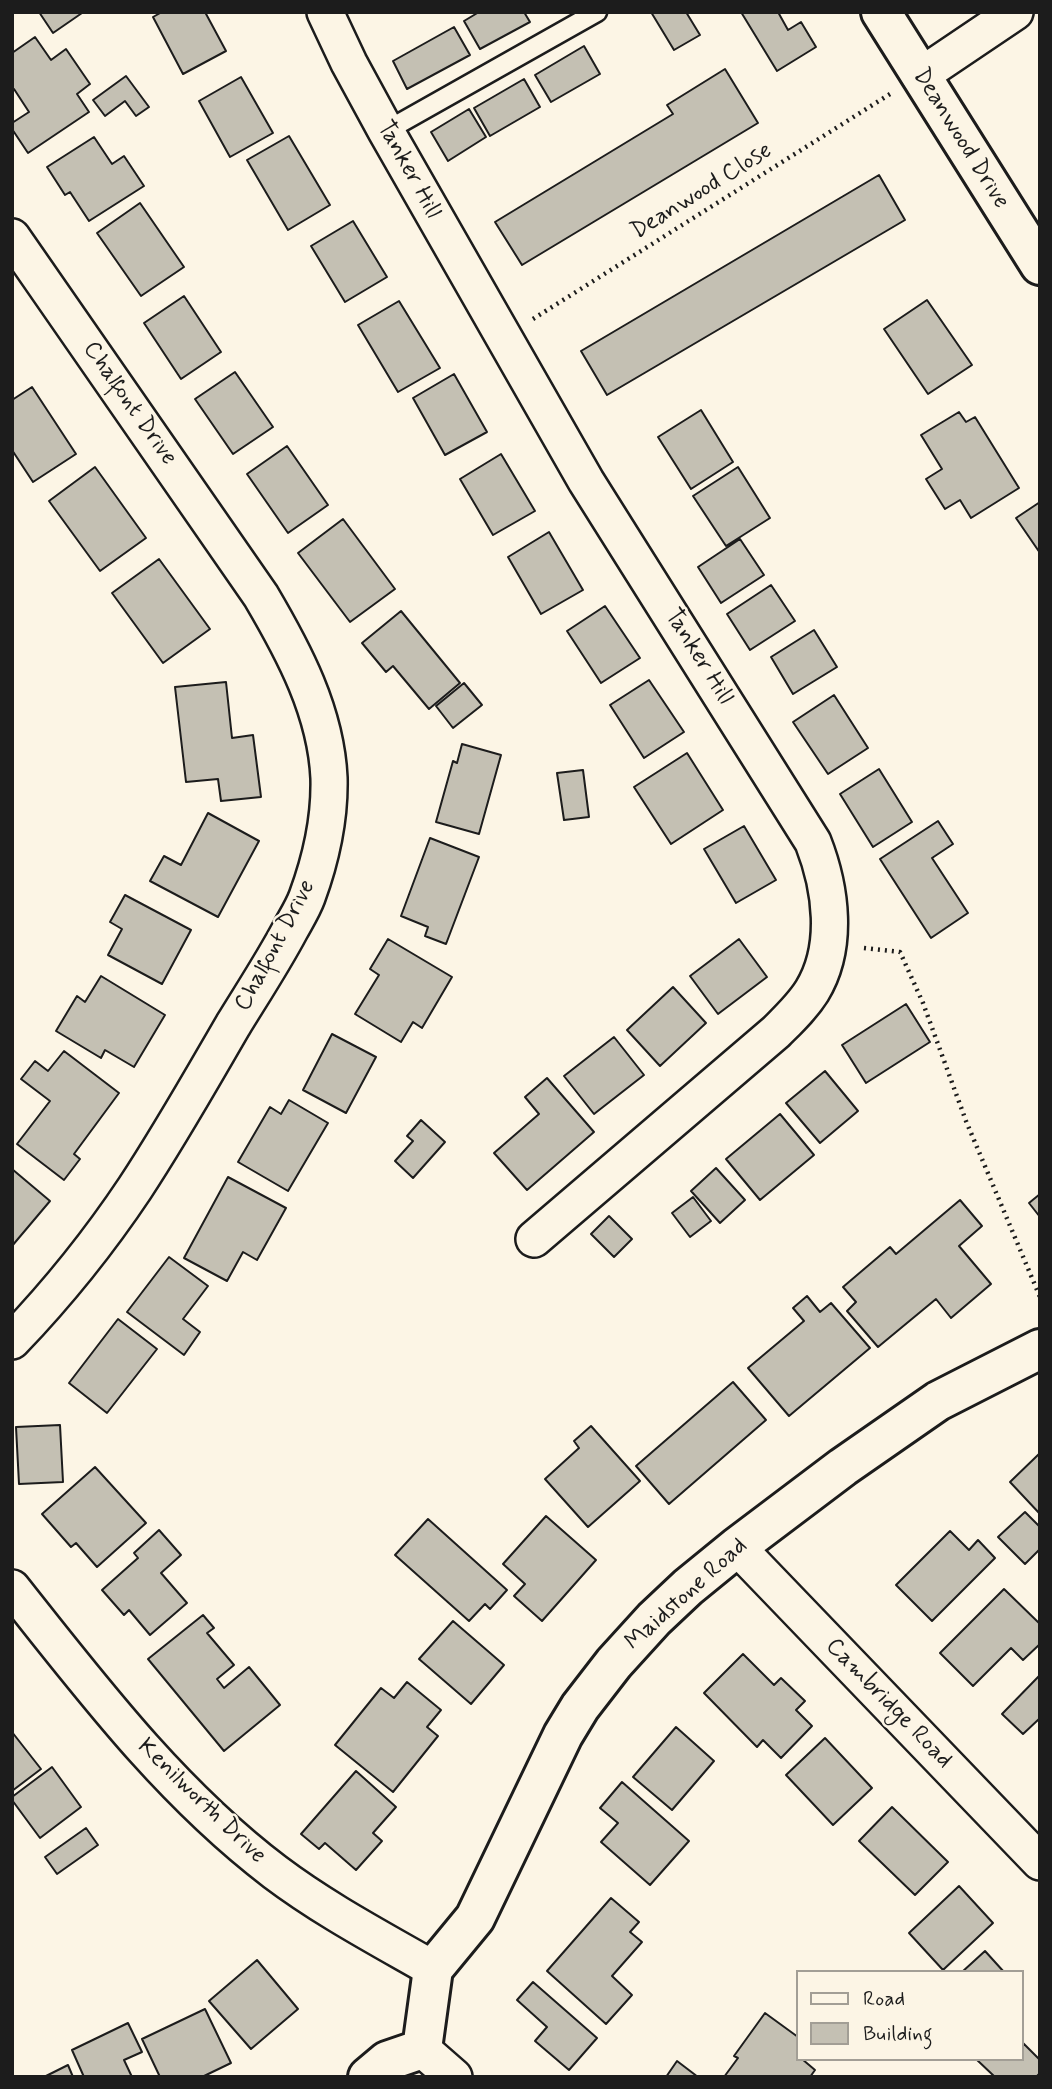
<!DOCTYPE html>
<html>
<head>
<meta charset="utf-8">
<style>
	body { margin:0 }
	#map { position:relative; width:1052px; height:2089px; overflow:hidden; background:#fcf5e5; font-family:Mynerve,sans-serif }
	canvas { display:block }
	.frame { position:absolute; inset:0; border:14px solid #1c1c1c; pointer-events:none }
	.legend { position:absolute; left:796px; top:1970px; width:228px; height:91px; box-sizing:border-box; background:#fcf5e5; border:2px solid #a29e95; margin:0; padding:9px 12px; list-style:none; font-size:21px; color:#1c1c1c }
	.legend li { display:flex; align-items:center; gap:14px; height:35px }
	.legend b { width:35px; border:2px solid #a29e95 }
</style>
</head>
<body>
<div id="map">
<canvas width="1052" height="2089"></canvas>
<div class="frame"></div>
<ul class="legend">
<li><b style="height:9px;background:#fcf5e5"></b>Road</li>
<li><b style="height:19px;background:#c4c0b3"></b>Building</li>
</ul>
</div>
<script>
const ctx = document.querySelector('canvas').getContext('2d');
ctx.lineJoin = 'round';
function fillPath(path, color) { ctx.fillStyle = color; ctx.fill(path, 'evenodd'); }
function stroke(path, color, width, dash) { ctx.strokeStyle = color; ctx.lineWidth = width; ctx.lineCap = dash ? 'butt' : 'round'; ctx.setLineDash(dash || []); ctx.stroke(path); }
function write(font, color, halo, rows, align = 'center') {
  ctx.font = font + ' Mynerve,sans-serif'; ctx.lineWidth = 5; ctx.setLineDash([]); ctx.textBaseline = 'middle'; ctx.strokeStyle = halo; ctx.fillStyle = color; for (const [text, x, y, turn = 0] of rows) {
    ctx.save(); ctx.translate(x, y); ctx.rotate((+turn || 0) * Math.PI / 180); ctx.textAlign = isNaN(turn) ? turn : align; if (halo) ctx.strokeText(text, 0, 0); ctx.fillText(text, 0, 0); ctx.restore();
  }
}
const building = new Path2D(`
	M39 12H82V13L53 33Z
	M162 12H205L226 51 183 74 153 17Z
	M479 12H524L530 22 480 49 464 21Z
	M651 12H686L700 35 674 50Z
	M741 12H778L788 30 801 22 816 47 777 71Z
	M454 27 470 55 407 89 393 61Z
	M35 37 51 60 66 49 90 84 77 94 89 112 28 153 12 129V123L29 112 14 89 12 90V53Z
	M584 46 600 74 551 102 535 75Z
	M725 69 758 123 522 265 495 222 673 114 667 105Z
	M126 76 149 107 136 116 125 101 105 116 93 100Z
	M241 77 273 133 230 157 199 101Z
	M524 79 540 107 490 136 474 108Z
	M469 109 486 137 448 161 431 132Z
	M289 136 330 205 288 230 247 160Z
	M94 137 112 164 124 156 144 186 89 221 70 192 65 195 47 167Z
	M879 175 905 220 607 395 581 351Z
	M140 203 184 267 141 296 97 233Z
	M353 221 387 277 345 302 311 246Z
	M184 296 221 352 181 379 144 323Z
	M927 300 972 365 928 394 884 329Z
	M399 301 440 368 398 392 358 325Z
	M235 372 273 427 233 454 195 399Z
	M454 374 487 432 445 455 413 398Z
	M32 387 76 454 33 482 12 450V400Z
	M701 410 733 462 691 489 658 437Z
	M959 412 966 422 975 417 1019 488 971 518 960 500 945 509 926 479 942 469 921 435Z
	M287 446 328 505 288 533 247 474Z
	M501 454 535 511 493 535 460 479Z
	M95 467 146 538 100 571 49 501Z
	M738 467 770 518 726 546 693 496Z
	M1040 502V553L1016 518Z
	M343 519 395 589 350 622 298 553Z
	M549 532 583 590 541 614 508 557Z
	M740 539 764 575 721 603 698 567Z
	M159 559 210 629 163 663 112 593Z
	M771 585 795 621 750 650 727 614Z
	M605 606 640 658 601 683 567 631Z
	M401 611 460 683 429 709 393 666 386 672 362 643Z
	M814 630 837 667 793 694 771 657Z
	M649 680 684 732 644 758 610 705Z
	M226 682 232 738 253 735 261 797 221 801 218 779 186 782 175 687Z
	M464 683 482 705 453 728 436 706Z
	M834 695 868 748 828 774 793 722Z
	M462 744 501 755 479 834 436 822 453 761 457 763Z
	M687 753 723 810 671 844 634 787Z
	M879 769 912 822 873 847 840 794Z
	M583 770 589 817 564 820 557 773Z
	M208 813 259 841 218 917 150 881 164 856 181 865Z
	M938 821 953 844 932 858 968 913 931 938 880 859Z
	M744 826 776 880 736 903 704 849Z
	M430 838 479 857 446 944 425 936 428 927 401 916Z
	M125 895 191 930 162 984 108 955 122 929 110 922Z
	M388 939 452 977 422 1028 413 1022 401 1042 355 1014 379 975 370 969Z
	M739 939 767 977 718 1014 690 976Z
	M101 976 165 1015 134 1067 105 1050 101 1058 56 1031 77 996 85 1002Z
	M673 987 706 1023 660 1066 627 1030Z
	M906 1004 930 1042 866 1083 842 1045Z
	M332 1034 376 1057 346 1113 303 1090Z
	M614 1037 644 1075 594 1114 564 1076Z
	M64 1051 119 1093 74 1154 80 1159 64 1180 17 1144 50 1101 21 1079 35 1061 48 1071Z
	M825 1071 858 1111 820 1143 786 1103Z
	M547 1078 594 1132 527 1190 494 1153 539 1114 525 1097Z
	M289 1100 328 1123 288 1191 238 1162 270 1107 281 1114Z
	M780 1114 814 1155 760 1200 726 1159Z
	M421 1120 445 1142 413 1178 395 1161 413 1141 407 1136Z
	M716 1168 745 1200 720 1223 691 1191Z
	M12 1169 50 1201 12 1246Z
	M228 1177 286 1208 257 1260 243 1252 227 1281 184 1258Z
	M1040 1194V1217L1029 1203Z
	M693 1197 711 1221 690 1237 672 1213Z
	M960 1200 982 1226 959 1246 991 1284 951 1318 936 1299 878 1347 847 1311 856 1302 843 1287 890 1247 896 1254Z
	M609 1216 632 1239 614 1257 591 1234Z
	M169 1257 208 1286 183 1319 200 1332 184 1355 127 1312Z
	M807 1296 820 1312 831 1303 870 1348 789 1416 748 1368 804 1321 793 1308Z
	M118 1319 157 1349 107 1413 69 1383Z
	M733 1382 766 1420 669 1504 636 1466Z
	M60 1425 63 1482 19 1484 16 1427Z
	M591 1426 640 1481 588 1527 545 1479 579 1448 574 1441Z
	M1040 1453V1514L1010 1482Z
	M95 1467 146 1523 97 1567 76 1543 71 1547 42 1514Z
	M1025 1512 1040 1527V1549L1025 1564 998 1537Z
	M546 1516 596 1560 542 1621 514 1596 525 1584 503 1564Z
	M428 1519 507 1590 490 1609 485 1604 469 1621 395 1555Z
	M159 1530 181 1555 161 1573 187 1603 150 1635 129 1610 124 1615 102 1590 138 1558 134 1553Z
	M950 1531 969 1550 978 1540 995 1558 932 1621 896 1585Z
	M1004 1589 1040 1624V1644L1023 1660 1011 1648 973 1686 940 1653Z
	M203 1615 214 1628 207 1633 234 1665 217 1679 224 1688 249 1667 280 1705 224 1751 148 1659Z
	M453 1621 504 1665 471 1704 419 1659Z
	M743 1654 774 1685 781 1678 805 1701 796 1710 812 1726 781 1758 763 1740 757 1747 704 1693Z
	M1040 1675V1720L1039 1719 1023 1734 1002 1714Z
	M407 1682 441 1710 427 1727 438 1736 393 1792 335 1745 381 1688 394 1698Z
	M676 1727 714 1761 672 1810 633 1777Z
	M12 1732 41 1769 12 1791Z
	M825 1738 872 1788 833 1825 786 1775Z
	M52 1767 81 1807 40 1838 12 1800V1797Z
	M356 1771 396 1807 373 1833 382 1841 356 1870 325 1843 319 1849 301 1834Z
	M622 1782 689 1841 650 1885 601 1842 618 1823 600 1808Z
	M892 1807 948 1862 915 1895 859 1841Z
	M86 1828 98 1845 57 1874 45 1857Z
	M959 1886 993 1923 943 1970 909 1933Z
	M611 1898 639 1922 630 1932 642 1942 612 1976 632 1995 606 2024 547 1971Z
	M985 1951 1004 1972H962Z
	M257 1960 298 2009 251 2049 209 2001Z
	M533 1982 597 2038 569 2070 535 2041 547 2027 517 2000Z
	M205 2009 231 2063 202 2077H160L142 2039Z
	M765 2013 798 2037V2059H802L815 2070 810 2077H724L738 2058 734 2056Z
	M128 2023 142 2052 124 2060 132 2077H84L72 2050Z
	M1023 2043 1040 2060V2073L1036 2077H995L976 2059H1022Z
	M677 2061 698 2077H666Z
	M68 2065 73 2077H44Z`);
fillPath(building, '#c4c0b3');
stroke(building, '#1c1c1c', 2);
const lane = new Path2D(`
	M386 131 597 12`);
const street = new Path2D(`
	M325 12 349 63 386 131 586 481 813 842C831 888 839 947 812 991 802 1007 789 1019 776 1032L534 1239
	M920 76 1015 12
	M12 237 261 596C294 652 326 712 329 778 330 818 321 859 307 897 303 908 296 919 290 930 273 962 252 994 233 1025 201 1080 170 1135 135 1188 99 1242 57 1294 12 1341
	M737 1547 1040 1862
	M12 1588C92 1689 171 1793 275 1872 324 1909 379 1938 433 1969
	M422 2049 454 2077`);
const secondary = new Path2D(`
	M881 12 1040 265
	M368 2077 387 2061 422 2049 433 1969 475 1918 563 1735 580 1707 614 1663 654 1619 688 1587 737 1547 843 1467 938 1401 1040 1349`);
stroke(lane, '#1c1c1c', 23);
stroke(street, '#1c1c1c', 40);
stroke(secondary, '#1c1c1c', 44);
stroke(new Path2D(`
	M533 319 890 94
	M864 948 900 952 923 1003 966 1121 1040 1297`), '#1c1c1c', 4.5, [2, 5]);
stroke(lane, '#fcf5e5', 18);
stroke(street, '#fcf5e5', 35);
stroke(secondary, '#fcf5e5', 38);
write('24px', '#1c1c1c', '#fcf5e5', [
	["Deanwood Drive",960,139,58],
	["Tanker Hill",408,170,61],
	["Deanwood Close",702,192,-32],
	["Chalfont Drive",129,404,55],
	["Tanker Hill",698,657,58],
	["Chalfont Drive",276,946,-62],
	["Maidstone Road",687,1595,-42],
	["Cambridge Road",888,1704,46],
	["Kenilworth Drive",201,1802,44]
]);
</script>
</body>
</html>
